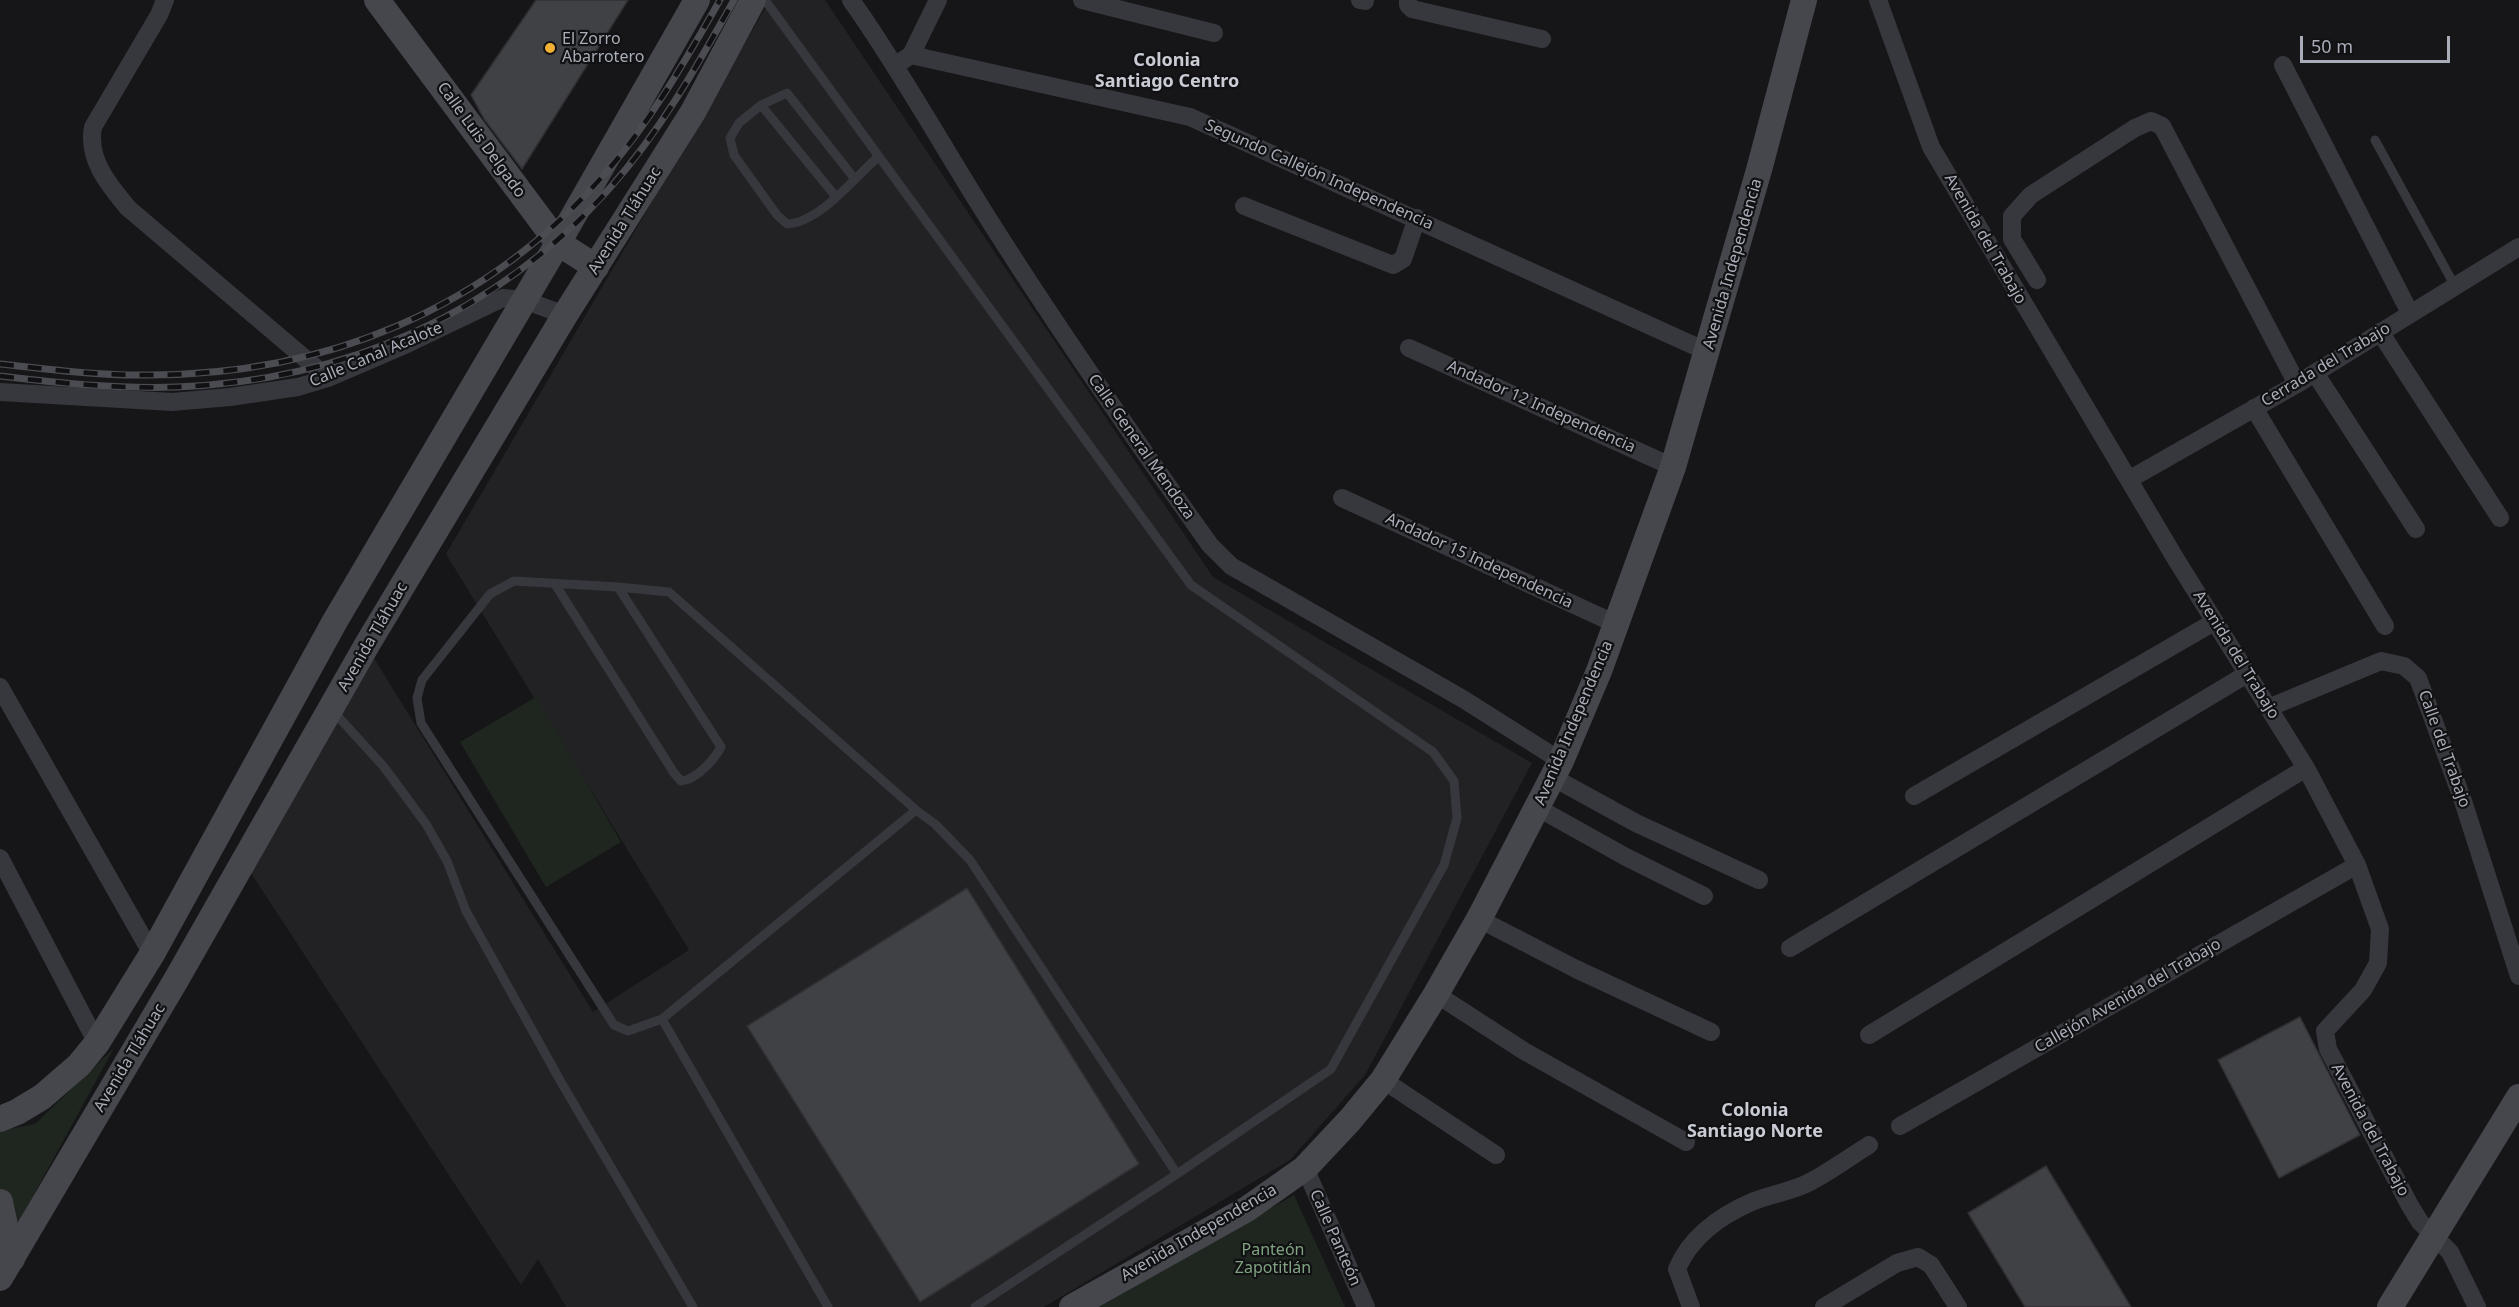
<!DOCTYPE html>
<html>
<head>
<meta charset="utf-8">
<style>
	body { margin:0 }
	#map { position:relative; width:2519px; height:1307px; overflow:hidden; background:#161618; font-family:"Noto Sans",sans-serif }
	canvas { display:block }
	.scale { position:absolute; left:2300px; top:36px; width:150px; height:27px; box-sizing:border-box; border:3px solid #a8adb8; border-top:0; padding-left:8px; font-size:18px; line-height:21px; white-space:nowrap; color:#a8adb8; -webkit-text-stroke:4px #111113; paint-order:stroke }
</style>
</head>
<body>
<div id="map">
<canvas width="2519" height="1307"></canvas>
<div class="scale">50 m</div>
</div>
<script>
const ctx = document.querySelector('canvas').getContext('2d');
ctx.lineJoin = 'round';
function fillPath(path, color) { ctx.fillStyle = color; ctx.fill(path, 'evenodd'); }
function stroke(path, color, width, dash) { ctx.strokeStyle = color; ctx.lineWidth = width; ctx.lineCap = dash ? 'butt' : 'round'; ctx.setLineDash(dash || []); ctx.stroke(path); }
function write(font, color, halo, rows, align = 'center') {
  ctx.font = font + ' "Noto Sans",sans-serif'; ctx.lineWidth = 4.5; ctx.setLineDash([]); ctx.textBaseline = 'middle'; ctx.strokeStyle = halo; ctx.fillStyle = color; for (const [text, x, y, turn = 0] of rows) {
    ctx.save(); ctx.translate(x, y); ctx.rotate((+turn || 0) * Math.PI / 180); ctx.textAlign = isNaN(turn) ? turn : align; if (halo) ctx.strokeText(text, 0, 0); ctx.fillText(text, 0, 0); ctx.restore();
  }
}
fillPath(new Path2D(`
	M770 0H825L1213 577 1532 763 1365 1075 1290 1160 1044 1307H566L538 1259 521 1285 239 855 367 647 593 1012 689 950 446 554Z`), '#222225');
fillPath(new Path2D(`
	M536 697 621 842 546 887 460 742Z
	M114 1048 3 1251 0 1255V1131L35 1124Z
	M1294 1195 1345 1307H1099Z`), '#1e261f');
const building = new Path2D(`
	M536 0H628L522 169 484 119 471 95Z
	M967 888 1139 1164 920 1302 747 1026Z
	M2300 1017 2360 1135 2279 1178 2218 1060Z
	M2046 1166 2131 1307H2025L1968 1213Z`);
fillPath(building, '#404145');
stroke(building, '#303034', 1.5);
stroke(new Path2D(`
	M765 0 1191 585 1433 752 1454 781 1457 818 1444 865 1331 1069 1177 1174 975 1307
	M761 105 787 93 854 178
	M2375 140 2456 288
	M836 197 761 105 739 123 730 138 734 155 777 215 787 224C819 223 854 178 878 157
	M514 581 618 587 669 592 916 810 662 1019 628 1031 614 1025 421 723 417 698 422 680 490 594Z
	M555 584 674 773 681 781C696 780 714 760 721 747L618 587
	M333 711 384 767 426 824 447 861 466 911 561 1082 693 1307
	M916 810 935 824 970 860 1177 1174
	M662 1019 828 1307`), '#37383d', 9);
stroke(new Path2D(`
	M165 0 159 15 93 127C87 159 108 184 128 208L328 378
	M851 0C900 69 941 144 986 215 1057 328 1133 437 1210 545L1231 566 1463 699 1561 761
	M1082 0 1214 33
	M1360 0 1365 1
	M1408 0V5L1412 9 1542 39
	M1878 0 1931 147 2177 561 2306 768 2357 865 2380 929 2378 963 2363 990 2325 1031 2328 1049 2409 1204 2420 1222 2450 1252 2477 1307
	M911 55 1190 117 1708 352
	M902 61 911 55 938 0
	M2283 65 2410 313
	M1244 206 1393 265 1403 259 1417 218
	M2037 280 2012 239V216L2031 195 2135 128 2151 121 2162 126 2297 384
	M2380 332 2500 518
	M1409 348 1673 467
	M2315 373 2416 529
	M0 392 172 402 230 397 298 387 328 378 407 344 503 298 524 300 565 315
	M2254 408 2385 626
	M2130 479 2297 384 2519 247
	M1342 498 1616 624
	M0 687 152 954
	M2268 708 2381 661 2404 666 2418 678 2463 801 2519 976
	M1554 778 1636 823 1759 880
	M1914 796 2214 622
	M1538 808 1626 857 1704 896
	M0 858 97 1043
	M1479 919 1576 969 1711 1032
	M1790 948 2247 674
	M1436 994 1524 1051 1686 1142
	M1869 1035 2306 768
	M1383 1080 1496 1155
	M1900 1126 2357 865
	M1305 1168 1366 1307
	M1691 1307 1677 1269C1691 1236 1721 1215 1754 1201 1772 1194 1793 1191 1810 1182 1831 1171 1850 1157 1869 1145
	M1824 1307 1897 1263 1918 1257 1931 1265 1958 1307`), '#37383d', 18);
stroke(new Path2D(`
	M377 0 558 243 596 267
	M0 1119 17 1112 42 1097 79 1065 97 1043 152 954 335 621 558 243 697 0
	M0 1202 12 1259
	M0 1278 176 980 368 643 565 315 693 112 753 0
	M1072 1307 1247 1209 1305 1168 1350 1120 1383 1080 1436 994 1479 919 1561 761 1599 671 1673 467 1759 170 1804 0
	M2390 1307 2519 1097`), '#45474d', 26);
const rail = new Path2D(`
	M0 364C46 369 93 375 140 375 323 377 488 310 608 170 653 118 686 59 720 0
	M0 376C59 383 117 389 176 387 343 381 497 314 609 189 660 132 697 66 734 0`);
stroke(rail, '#4a4c52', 7);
stroke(rail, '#111113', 4.5, [14]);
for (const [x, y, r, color] of [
	[550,48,6,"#f2b134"]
]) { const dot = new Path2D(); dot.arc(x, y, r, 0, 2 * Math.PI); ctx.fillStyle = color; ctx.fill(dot); stroke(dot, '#111113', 2); }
write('16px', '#a8adb8', '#111113', [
	["El Zorro",562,39],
	["Abarrotero",562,57]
], 'left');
write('16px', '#a8adb8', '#111113', [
	["Calle Luis Delgado",481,140,54],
	["Segundo Callejón Independencia",1319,175,24],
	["Avenida Tláhuac",625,221,-58],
	["Avenida del Trabajo",1985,239,60],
	["Avenida Independencia",1733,264,-74],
	["Calle Canal Acalote",376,355,-23],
	["Cerrada del Trabajo",2326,365,-31],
	["Andador 12 Independencia",1541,407,24],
	["Calle General Mendoza",1141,447,55],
	["Andador 15 Independencia",1479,561,25],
	["Avenida Tláhuac",373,637,-60],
	["Avenida del Trabajo",2236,655,58],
	["Avenida Independencia",1574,723,-67],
	["Calle del Trabajo",2444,749,70],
	["Callejón Avenida del Trabajo",2128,996,-30],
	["Avenida Tláhuac",130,1058,-59],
	["Avenida del Trabajo",2370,1130,62],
	["Avenida Independencia",1199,1233,-30],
	["Calle Panteón",1335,1238,66]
]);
write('16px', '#7fa381', '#111113', [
	["Panteón",1273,1250],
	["Zapotitlán",1273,1268]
]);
write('bold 18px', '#c9ccd4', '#111113', [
	["Colonia",1167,61],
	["Santiago Centro",1167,82],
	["Colonia",1755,1111],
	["Santiago Norte",1755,1132]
]);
</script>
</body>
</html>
